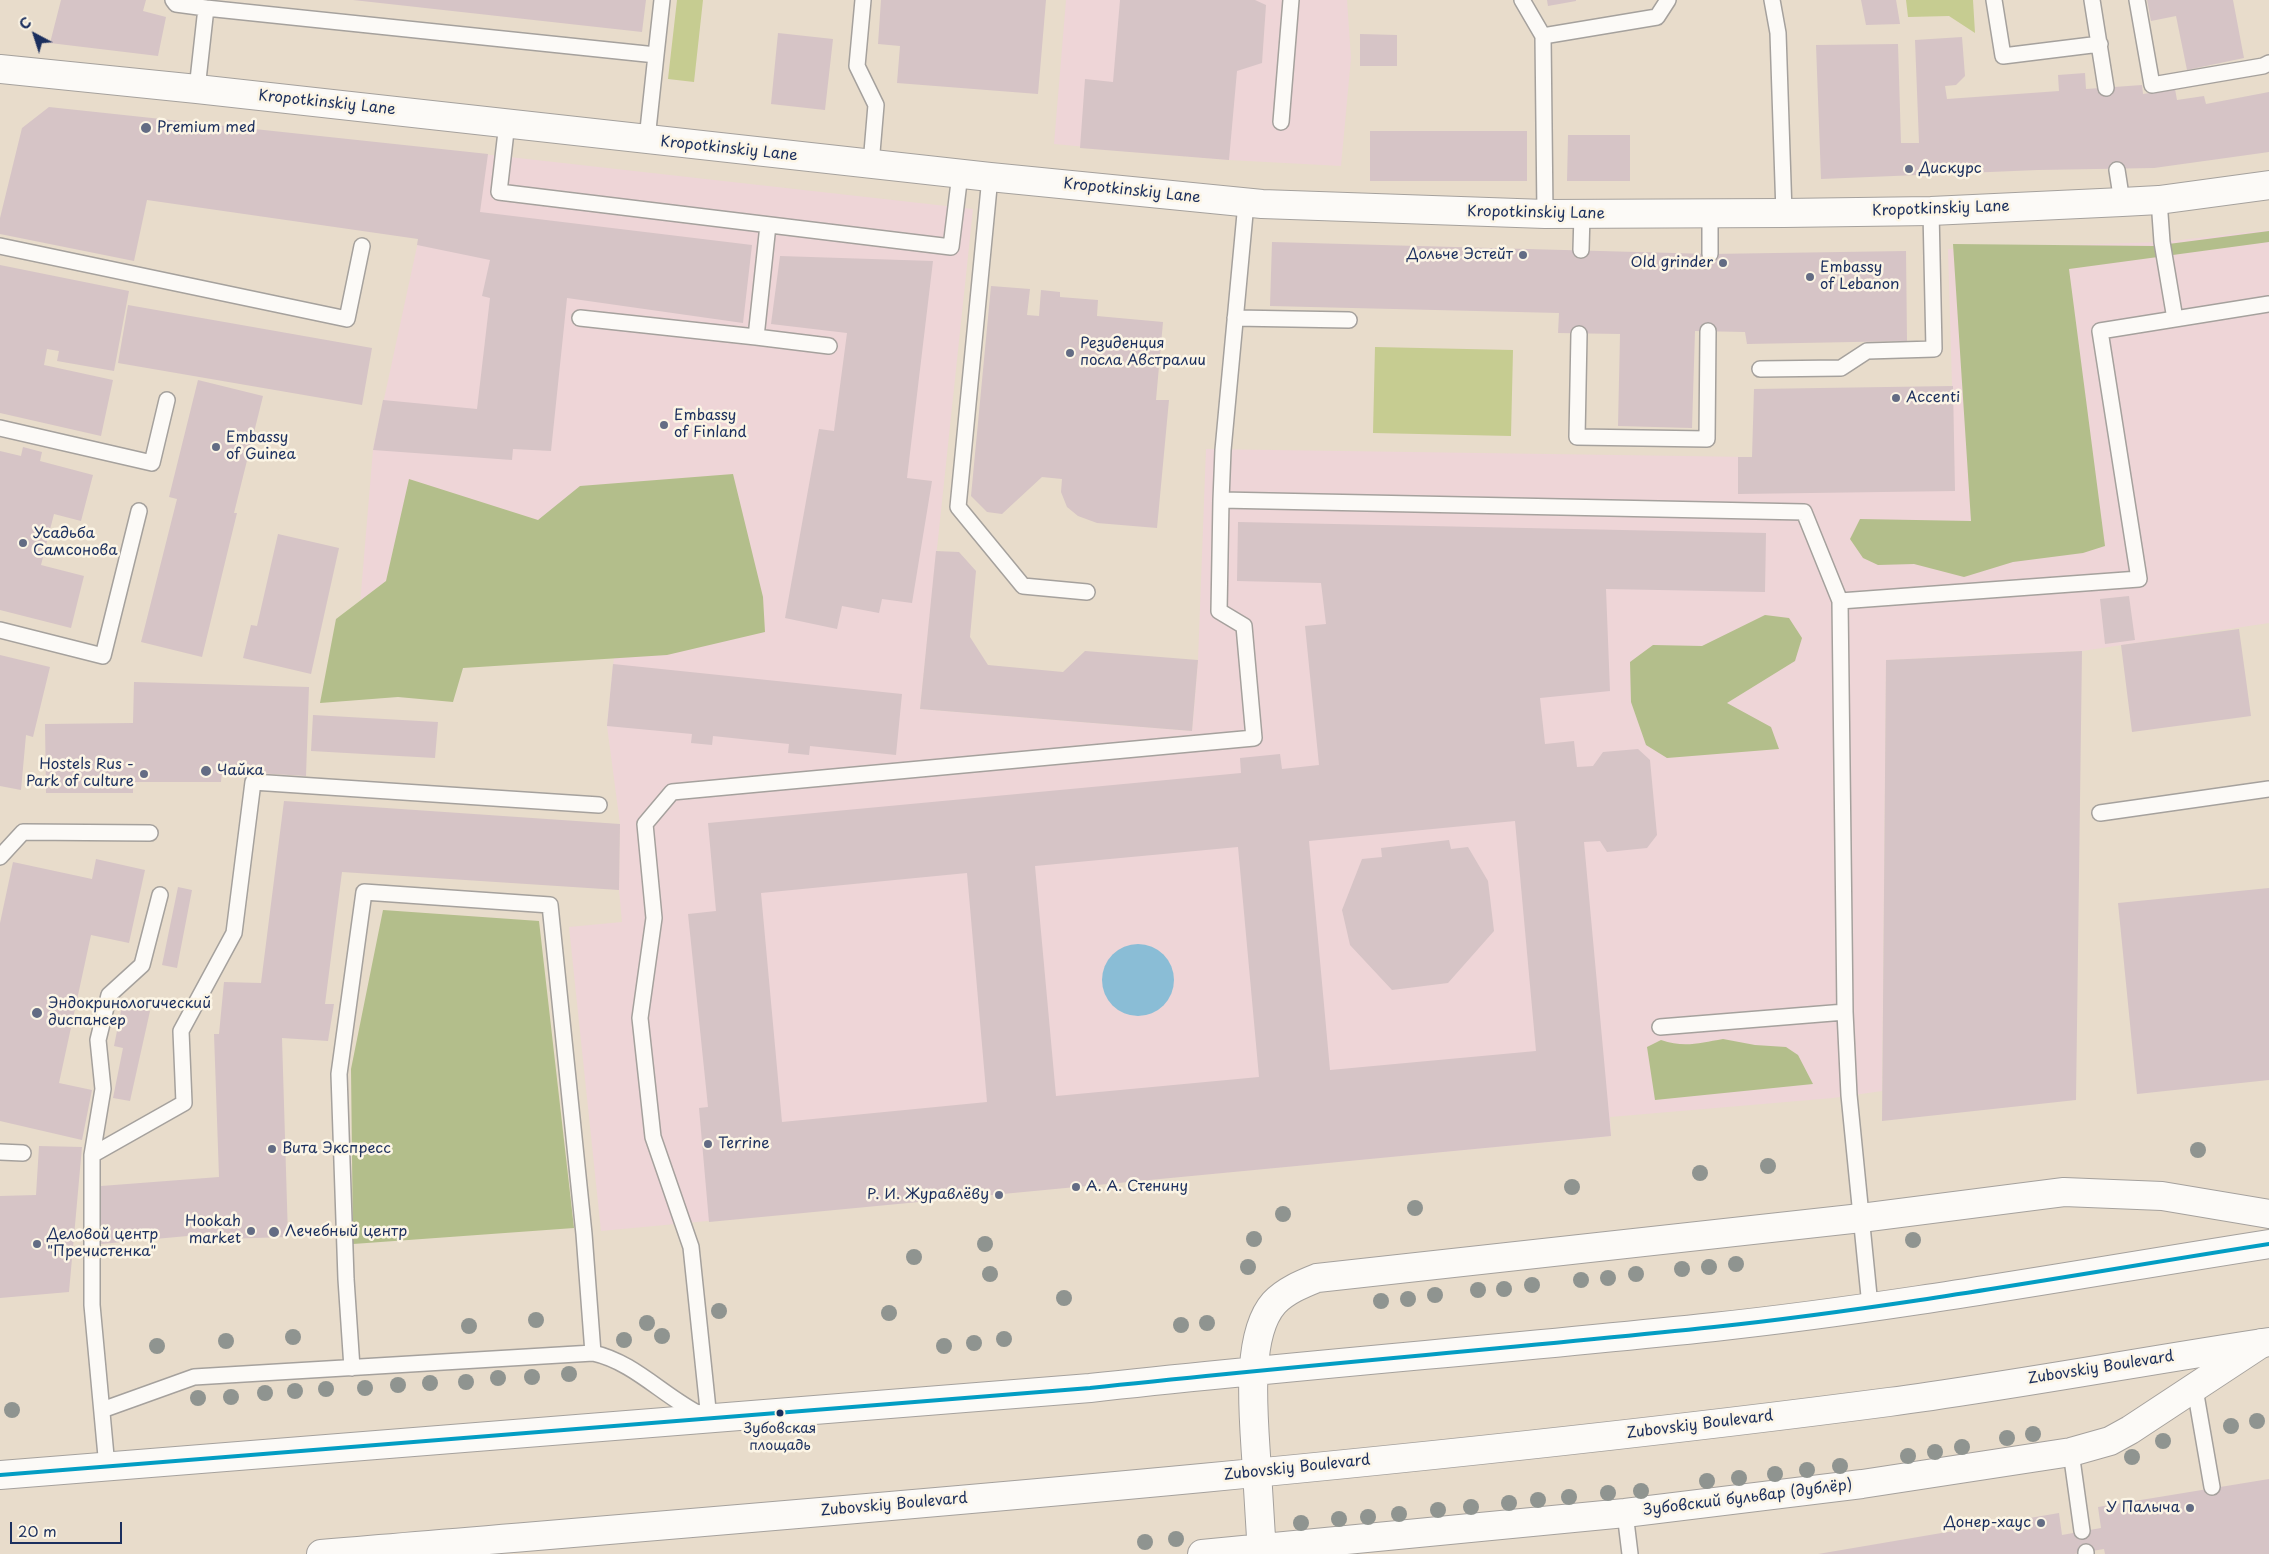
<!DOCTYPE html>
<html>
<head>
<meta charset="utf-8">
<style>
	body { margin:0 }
	#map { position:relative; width:2269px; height:1554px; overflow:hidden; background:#e8dccb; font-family:"Playpen Sans",sans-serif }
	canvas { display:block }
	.north { position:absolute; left:10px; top:10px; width:50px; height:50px; -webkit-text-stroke:4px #fcf5e5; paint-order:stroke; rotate:320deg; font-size:14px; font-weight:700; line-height:20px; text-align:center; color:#1b2f5e }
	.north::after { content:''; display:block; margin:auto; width:18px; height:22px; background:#1b2f5e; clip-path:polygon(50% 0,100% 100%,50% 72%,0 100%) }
	.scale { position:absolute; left:10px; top:1522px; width:112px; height:22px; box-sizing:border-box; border:2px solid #1b2f5e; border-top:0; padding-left:6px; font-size:15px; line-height:18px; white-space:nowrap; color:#1b2f5e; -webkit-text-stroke:4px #fcf5e5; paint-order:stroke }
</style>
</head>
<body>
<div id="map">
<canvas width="2269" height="1554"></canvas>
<div class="north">С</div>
<div class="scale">20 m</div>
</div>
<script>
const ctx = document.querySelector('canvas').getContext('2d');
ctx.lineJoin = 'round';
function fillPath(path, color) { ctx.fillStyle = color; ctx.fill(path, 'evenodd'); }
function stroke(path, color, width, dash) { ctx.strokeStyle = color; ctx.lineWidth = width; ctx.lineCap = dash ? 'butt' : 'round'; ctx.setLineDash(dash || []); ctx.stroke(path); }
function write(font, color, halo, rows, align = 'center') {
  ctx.font = font + ' "Playpen Sans",sans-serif'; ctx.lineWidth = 5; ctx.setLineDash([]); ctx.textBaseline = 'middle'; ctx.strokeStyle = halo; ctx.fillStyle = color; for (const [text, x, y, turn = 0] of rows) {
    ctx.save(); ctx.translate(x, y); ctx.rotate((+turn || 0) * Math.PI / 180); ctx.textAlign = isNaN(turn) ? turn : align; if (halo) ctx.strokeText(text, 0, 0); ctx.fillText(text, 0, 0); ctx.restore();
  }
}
fillPath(new Path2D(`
	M1066 0H1347L1351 58 1341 166 1229 160 1054 144Z
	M438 149 973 209 920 709 1192 731 1198 660 1206 449 1752 457 1954 454 1948 249 2162 242 2269 230V623L2082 651 1886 660 1882 1091 1833 1098 1610 1117 1611 1136 601 1231 569 927 622 922 619 890 620 824 607 726 617 627 360 604 373 450Z`), '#eed5d7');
fillPath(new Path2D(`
	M677 0H703L694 82 668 79Z
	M1906 0H1973L1975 33 1949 16 1908 17Z
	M1375 347 1513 350 1511 436 1373 433Z`), '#c6cc91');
fillPath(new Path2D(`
	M2269 231V242L2069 269 2105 546 2083 553 2013 562 1964 577 1914 564 1878 565 1863 558 1850 539 1860 519 1971 521 1953 244 2153 246Z
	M733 474 763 597 765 632 667 655 463 668 453 702 398 697 320 703 336 619 386 581 409 479 538 520 580 486Z
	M1765 615 1789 618 1802 638 1795 661 1727 703 1771 727 1779 749 1667 758 1646 745 1631 702 1630 662 1653 645 1702 646Z
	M383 910 539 921 574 1228 353 1244 351 1069Z
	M1723 1039 1755 1045 1786 1047 1798 1055 1813 1084 1655 1100 1647 1047 1661 1040C1684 1048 1700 1043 1723 1039Z`), '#b3be8b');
fillPath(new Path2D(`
	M1102 980a36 36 0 1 1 72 0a36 36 0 1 1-72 0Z`), '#8abdd6');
fillPath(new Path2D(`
	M61 0H146L143 11 166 17 158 56 50 43Z
	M353 0H646L642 32Z
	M881 0H1046L1038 94 897 83 900 46 878 44Z
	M1120 0H1255L1266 5 1262 63 1237 71 1229 160 1080 148 1085 79 1113 82Z
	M1547 0H1576V1L1548 6Z
	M1861 0H1896L1900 24 1866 25Z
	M2147 0H2233L2244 58 2187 70 2176 16 2151 21Z
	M778 33 833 39 825 110 771 104Z
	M1360 34 1397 35V66H1360Z
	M1962 37 1965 76 1956 85 1945 86 1947 99 2059 91 2058 75 2085 73 2086 89 2142 85 2143 94 2175 89 2177 100 2204 96 2206 104 2269 92V152L2154 168 2038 170 1821 179 1816 45 1898 44 1901 143H1919L1915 40Z
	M49 107 488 154 480 212 752 245 743 323 567 298 551 451 513 449 512 460 373 450 383 400 477 409 490 298 482 296 490 260 417 245 418 239 147 200 134 261 0 234V218L22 128Z
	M1370 131H1527V181H1370Z
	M1568 135H1630V181H1567Z
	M1272 242 1710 254 1906 251 1907 341 1747 344 1745 332 1695 331 1692 428 1618 426 1620 334 1558 333 1559 313 1270 306Z
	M780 256 933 261 907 478 932 481 912 603 882 599 879 613 842 606 837 629 785 618 819 429 834 431 847 333 771 324Z
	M0 265 129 291 114 371 57 361 59 351 47 349 44 365 113 380 101 436 0 413Z
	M991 286 1030 289 1027 315 1039 316 1041 290 1060 292V297L1098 300 1097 316 1163 322 1156 400H1169L1157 528 1097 523 1078 516 1067 507 1061 492 1062 479 1042 477 1002 514 987 512 971 496Z
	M128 305 372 348 362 405 118 363Z
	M198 380 263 396 234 513H237L202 657 141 642 177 499 169 497Z
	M1953 386 1955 491 1738 494V457H1752L1754 389Z
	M23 447 42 452 40 461 93 475 81 521 54 514 41 565 84 576 71 628 0 610V451L21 456Z
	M1238 522 1766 533 1765 592 1606 589 1610 691 1540 698 1545 744 1574 741 1577 767 1593 766 1603 752 1638 749 1650 760 1657 835 1647 848 1607 852 1600 841 1584 842 1611 1136 709 1222 699 1108 708 1107 688 914 716 911 708 823 1241 773 1240 758 1280 754 1282 769 1319 765 1305 626 1326 624 1321 583 1237 581ZM1515 821 1536 1051 1330 1070 1309 841ZM1238 847 1259 1077 1056 1096 1035 866ZM967 873 987 1102 782 1122 761 893Z
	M278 534 339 548 311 674 243 658 251 625 257 626Z
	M936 551 959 552 976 571 970 637 988 665 1063 672 1085 651 1198 660 1192 731 920 709Z
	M2129 596 2135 640 2105 644 2100 599Z
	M2239 629 2251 716 2132 732 2121 645Z
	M2082 651 2076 1100 1882 1121 1886 660Z
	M0 655 50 667 33 737 26 735 21 790 0 786Z
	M613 664 902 694 896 755 810 746 809 755 788 753 789 744 713 736 712 745 691 743 692 734 607 726Z
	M134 682 309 687 306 776 222 771 221 782H133V793H46L45 724 133 723Z
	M313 715 438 722 435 758 311 751Z
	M284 801 620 824 619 890 342 872 325 1004H334L328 1041 282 1038 288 1237 221 1239 220 1233 101 1244V1186L219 1177 214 1034H219L224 982 261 983Z
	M1449 840 1451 849 1468 847 1488 881 1494 931 1448 983 1392 990 1350 945 1342 910 1362 859 1382 857 1381 848Z
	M96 859 145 870 129 943 91 935 59 1083 92 1090 82 1140 0 1121V923L13 862 92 879Z
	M178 887 192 890 177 968 162 965Z
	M2269 888V1080L2137 1094 2118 903Z
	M122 1006 150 1011 130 1101 113 1098 123 1048 114 1046Z
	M39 1146 82 1147 69 1292 0 1298V1196L36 1195Z
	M2269 1479V1554H2105L2104 1549 2074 1554H1818L2059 1513 2062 1535 2101 1528 2098 1507Z`), '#d6c4c6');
const service = new Path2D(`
	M173 0 176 4 206 8
	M863 0 857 66 876 105 871 164
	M1522 0 1543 36 1545 214
	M1772 0 1778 33 1784 213
	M1994 0 2003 56 2100 44
	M2092 0 2106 88
	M2137 0 2152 85 2263 66 2269 63
	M1543 36 1657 17 1668 0
	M656 55 662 0
	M197 89 206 8 656 55 647 139
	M1281 122 1291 0
	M507 123 499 192 951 247 960 174
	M2117 170 2122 202
	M990 177 958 507 1023 586 1087 592
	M2159 200 2162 242 2175 319
	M0 246 347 319 362 246
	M1581 250 1582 214
	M1710 254V213
	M580 318 756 337 768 225
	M1235 318 1349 320
	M1579 334 1577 437 1707 439 1708 331
	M756 337 829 346
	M1760 369 1841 368 1867 351 1934 349 1931 211
	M0 428 152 463 167 400
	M1221 500 1223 450 1246 203
	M0 630 103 656 139 511
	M2100 813 2269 789
	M0 857 23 832 150 833
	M1660 1027 1845 1012
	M0 1152 23 1153
	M92 1155 103 1089 98 1040 109 995 142 965 160 895
	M1870 1306 1849 1095 1845 1012 1840 601 2139 579 2100 331 2269 304
	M352 1368 346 1279 339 1074 364 892 550 905 584 1234 593 1353
	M2195 1389 2212 1487
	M102 1410 194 1377 593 1353C634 1362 663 1396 701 1415
	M709 1419 691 1247 653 1137 640 1018 654 918 645 824 672 792 1254 738 1244 626 1219 611 1221 500 1804 512 1840 601
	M2071 1452 2082 1531
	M107 1467 92 1305V1155L184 1103 181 1031 234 933 253 782 599 805
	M1625 1513 1630 1554
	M2086 1552V1554`);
const minor = new Path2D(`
	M0 69 197 89 990 177 1262 204 1545 214 1784 213 1931 211 2122 202 2159 200 2269 185
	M1257 1472 1262 1554
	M1202 1554 1625 1513 1862 1484 2071 1452 2110 1441 2130 1430 2262 1343`);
const primary = new Path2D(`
	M1257 1472C1255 1428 1243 1338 1274 1303 1285 1291 1302 1284 1317 1278L1861 1218 2064 1192 2162 1196 2269 1214
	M0 1475 1090 1388C1298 1365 1506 1349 1714 1327 1900 1307 2084 1273 2269 1244
	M321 1554C844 1510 1368 1470 1889 1402 2016 1385 2143 1361 2269 1342`);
stroke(service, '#a5a19d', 18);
stroke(minor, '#a5a19d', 30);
stroke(primary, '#a5a19d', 30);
stroke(service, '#fcfaf7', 15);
stroke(minor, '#fcfaf7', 28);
stroke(primary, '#fcfaf7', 28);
stroke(new Path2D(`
	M0 1475 1090 1388C1298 1365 1506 1349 1714 1327 1900 1307 2084 1273 2269 1244`), '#039dc3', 4);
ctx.fillStyle = '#8f9490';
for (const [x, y] of [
	[2198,1150],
	[1768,1166],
	[1700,1173],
	[1572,1187],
	[1415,1208],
	[1283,1214],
	[1254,1239],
	[1913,1240],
	[985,1244],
	[914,1257],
	[1736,1264],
	[1248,1267],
	[1709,1267],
	[1682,1269],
	[990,1274],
	[1636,1274],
	[1608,1278],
	[1581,1280],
	[1532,1285],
	[1504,1289],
	[1478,1290],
	[1435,1295],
	[1064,1298],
	[1408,1299],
	[1381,1301],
	[719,1311],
	[889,1313],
	[536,1320],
	[647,1323],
	[1207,1323],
	[1181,1325],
	[469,1326],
	[662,1336],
	[293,1337],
	[1004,1339],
	[624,1340],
	[226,1341],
	[974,1343],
	[157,1346],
	[944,1346],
	[569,1374],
	[532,1377],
	[498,1378],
	[466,1382],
	[430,1383],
	[398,1385],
	[365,1388],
	[326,1389],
	[295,1391],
	[265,1393],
	[231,1397],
	[198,1398],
	[12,1410],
	[2257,1421],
	[2231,1426],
	[2033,1434],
	[2007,1438],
	[2163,1441],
	[1962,1447],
	[1935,1452],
	[1908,1456],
	[2132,1457],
	[1840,1466],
	[1807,1470],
	[1775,1474],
	[1739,1478],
	[1707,1481],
	[1641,1491],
	[1608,1493],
	[1569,1497],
	[1538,1500],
	[1509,1503],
	[1471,1507],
	[1438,1510],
	[1399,1514],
	[1368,1517],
	[1339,1519],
	[1301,1523],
	[1176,1539],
	[1145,1542]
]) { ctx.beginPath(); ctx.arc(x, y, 8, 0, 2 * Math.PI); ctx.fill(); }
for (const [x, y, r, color] of [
	[146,128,6,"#636c84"],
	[1909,169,5,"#636c84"],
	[1523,255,5,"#636c84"],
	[1723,263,5,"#636c84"],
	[1810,277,5,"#636c84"],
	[1070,353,5,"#636c84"],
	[1896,398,5,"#636c84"],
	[664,425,5,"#636c84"],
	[216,447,5,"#636c84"],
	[23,543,5,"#636c84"],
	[206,771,6,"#636c84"],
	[144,774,5,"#636c84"],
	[37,1013,6,"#636c84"],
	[708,1144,5,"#636c84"],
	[272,1149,5,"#636c84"],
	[1076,1187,5,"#636c84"],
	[999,1195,5,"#636c84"],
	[251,1231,5,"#636c84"],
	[274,1232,6,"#636c84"],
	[37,1244,5,"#636c84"],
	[780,1413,4.5,"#1b2f5e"],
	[2190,1508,5,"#636c84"],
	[2041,1523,5,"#636c84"]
]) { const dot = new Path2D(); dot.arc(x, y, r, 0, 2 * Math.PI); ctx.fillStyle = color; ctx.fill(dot); stroke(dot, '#fcf5e5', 2); }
write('14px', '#1b2f5e', '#fcf5e5', [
	["Зубовская",780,1429],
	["площадь",780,1446]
]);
write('15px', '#1b2f5e', '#fcf5e5', [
	["Kropotkinskiy Lane",327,103,6],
	["Kropotkinskiy Lane",729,149,6],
	["Kropotkinskiy Lane",1132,191,6],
	["Kropotkinskiy Lane",1941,209,-2],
	["Kropotkinskiy Lane",1536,213,1],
	["Zubovskiy Boulevard",2101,1368,-9],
	["Zubovskiy Boulevard",1700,1425,-7],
	["Zubovskiy Boulevard",1297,1468,-6],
	["Зубовский бульвар (дублёр)",1748,1498,-7],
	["Zubovskiy Boulevard",894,1505,-5]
]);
write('15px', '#1b2f5e', '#fcf5e5', [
	["Premium med",157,128],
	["Дискурс",1919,169],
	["Дольче Эстейт",1513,255,"right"],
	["Old grinder",1713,263,"right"],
	["Embassy",1820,268],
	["of Lebanon",1820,285],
	["Резиденция",1080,344],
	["посла Австралии",1080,361],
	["Accenti",1906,398],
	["Embassy",674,416],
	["of Finland",674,433],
	["Embassy",226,438],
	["of Guinea",226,455],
	["Усадьба",33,534],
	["Самсонова",33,551],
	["Hostels Rus -",134,765,"right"],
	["Park of culture",134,782,"right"],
	["Чайка",217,771],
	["Эндокринологический",48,1004],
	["диспансер",48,1021],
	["Terrine",718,1144],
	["Вита Экспресс",282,1149],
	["А. А. Стенину",1086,1187],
	["Р. И. Журавлёву",989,1195,"right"],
	["Hookah",241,1222,"right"],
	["market",241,1239,"right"],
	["Лечебный центр",285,1232],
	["Деловой центр",47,1235],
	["\"Пречистенка\"",47,1252],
	["У Палыча",2180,1508,"right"],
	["Донер-хаус",2031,1523,"right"]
], 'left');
</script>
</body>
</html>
